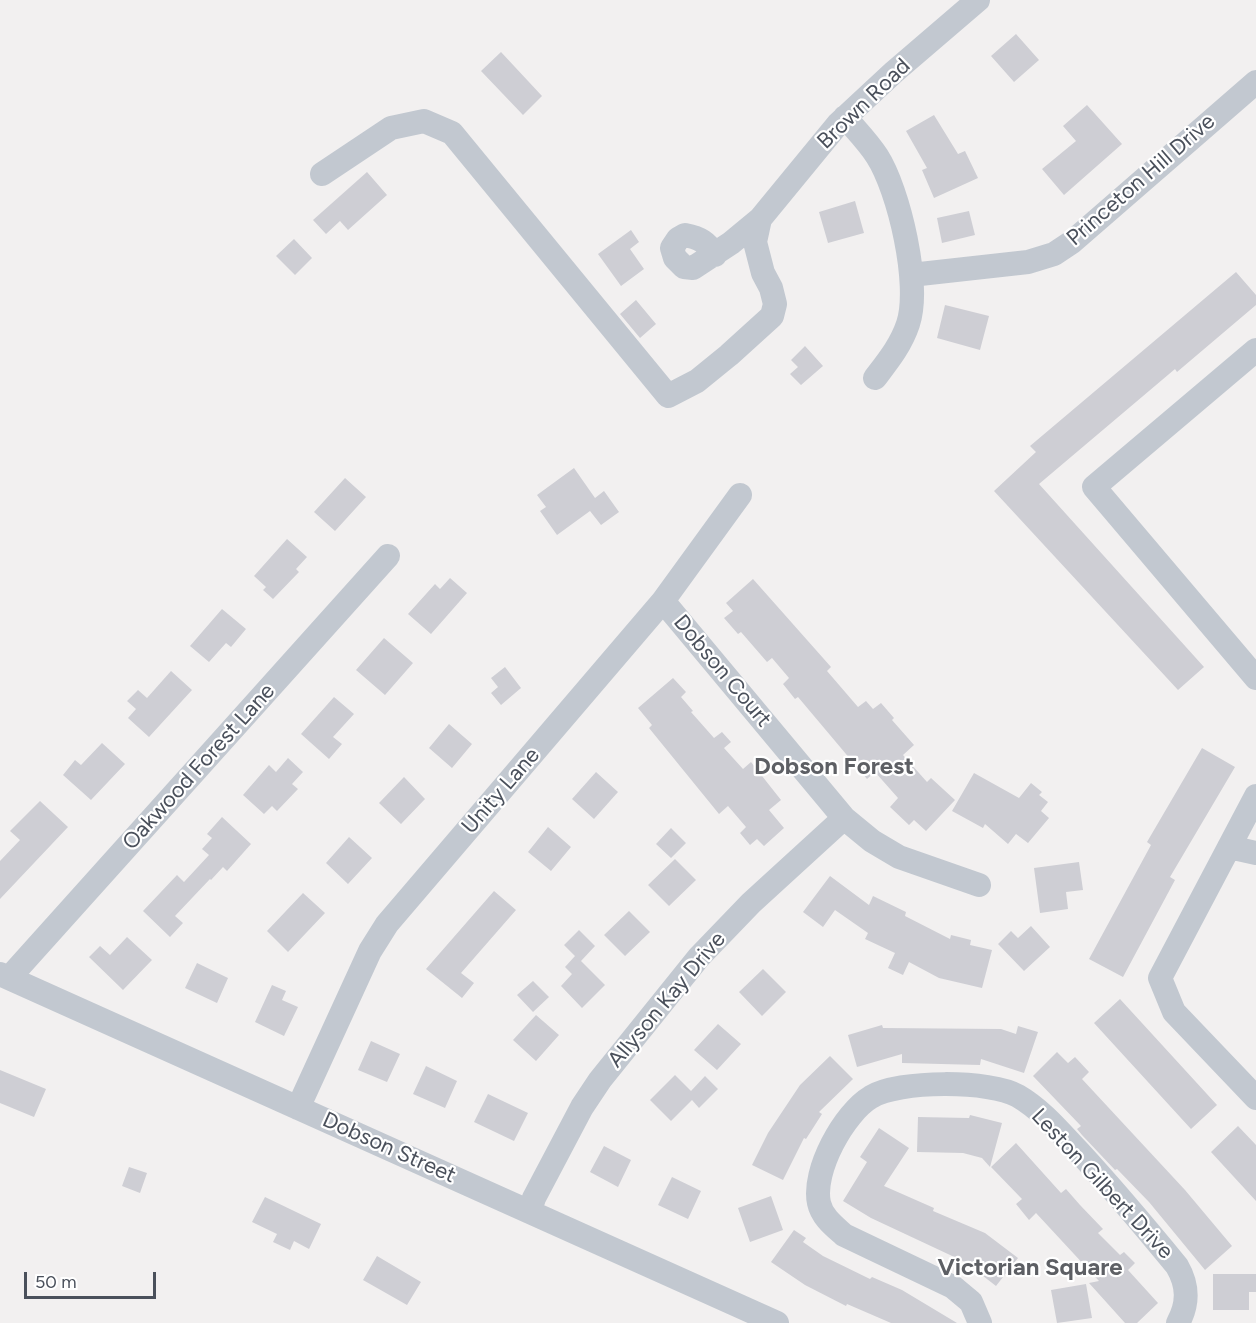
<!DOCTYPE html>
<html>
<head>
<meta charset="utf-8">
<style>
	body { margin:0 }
	#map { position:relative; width:1256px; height:1323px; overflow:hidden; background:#f2f0f0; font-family:Figtree,sans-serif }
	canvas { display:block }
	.scale { position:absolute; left:24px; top:1272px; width:132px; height:27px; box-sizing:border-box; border:3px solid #4a505b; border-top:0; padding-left:8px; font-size:18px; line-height:21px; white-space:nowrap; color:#4a505b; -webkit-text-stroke:4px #fff; paint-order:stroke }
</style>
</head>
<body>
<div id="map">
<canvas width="1256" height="1323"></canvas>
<div class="scale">50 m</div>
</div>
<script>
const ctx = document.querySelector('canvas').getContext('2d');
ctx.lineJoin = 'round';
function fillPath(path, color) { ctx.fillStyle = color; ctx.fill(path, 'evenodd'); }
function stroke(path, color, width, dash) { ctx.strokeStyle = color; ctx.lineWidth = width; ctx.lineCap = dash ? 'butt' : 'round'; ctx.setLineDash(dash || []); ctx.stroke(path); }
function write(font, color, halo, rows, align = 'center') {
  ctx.font = font + ' Figtree,sans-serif'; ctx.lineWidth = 4.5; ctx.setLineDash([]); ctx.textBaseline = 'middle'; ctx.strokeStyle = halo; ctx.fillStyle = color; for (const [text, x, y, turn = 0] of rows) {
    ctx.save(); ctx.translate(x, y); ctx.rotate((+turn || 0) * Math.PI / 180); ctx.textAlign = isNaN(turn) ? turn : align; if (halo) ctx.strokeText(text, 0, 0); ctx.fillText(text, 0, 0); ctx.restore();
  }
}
fillPath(new Path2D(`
	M1016 34 1039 60 1014 82 991 56Z
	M501 52 542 96 523 115 481 71Z
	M1087 105 1122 144 1064 195 1042 169 1076 141 1063 126Z
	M934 115 958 154 965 151 978 178 934 198 922 170 927 168 906 131Z
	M367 172 387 195 348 230 340 221 326 234 313 220Z
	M855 201 864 233 828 243 819 212Z
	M969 211 975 235 942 243 937 218Z
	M631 230 639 242 630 249 644 269 621 286 598 254Z
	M294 239 312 258 295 275 276 256Z
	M1236 272 1256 295V305L1177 372 1175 369 1039 484 1204 667 1178 690 994 491 1036 452 1030 446Z
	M636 300 656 324 640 338 620 314Z
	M945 305 989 316 980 350 937 338Z
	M805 346 823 366 801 385 790 374 798 367 791 360Z
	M574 468 595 498 604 491 619 512 601 525 590 511 557 535 540 511 546 507 537 495Z
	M345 478 366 497 335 531 314 512Z
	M287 539 307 557 296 569 299 572 273 599 263 590 266 587 254 576Z
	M450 578 467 593 431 634 408 614 435 584 440 589Z
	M753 579 831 667 827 671 858 707 866 701 873 709 881 703 894 718 892 720 914 745 903 755 927 782 931 778 955 800 926 831 914 820 909 825 890 807 898 798 875 772 867 779 798 697 795 699 783 684 789 678 772 658 767 662 741 632 738 634 724 618 733 611 726 603Z
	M222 609 246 629 231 647 226 643 209 662 190 646Z
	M384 638 413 663 385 695 356 670Z
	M505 667 521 688 501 705 491 693 498 687 491 678Z
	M171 671 192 690 149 737 128 718 136 709 127 701 138 690 147 698Z
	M673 678 686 692 681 697 693 711 691 712 714 738 722 732 731 742 724 748 743 769 751 762 781 800 769 810 784 828 764 846 757 839 750 845 740 833 746 827 728 806 719 814 649 728 652 725 638 708Z
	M334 697 354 714 333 737 342 744 329 759 301 734Z
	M449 724 472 744 452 768 429 748Z
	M102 743 125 764 91 800 63 775 75 760 81 765Z
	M1202 748 1235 767 1170 877 1175 880 1123 977 1089 959 1151 845 1147 842Z
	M288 758 303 772 292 784 298 789 277 811 272 806 264 814 243 795 269 765 276 772Z
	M596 772 618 792 594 819 572 799Z
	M974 773 1019 798 1031 783 1042 792 1039 795 1048 802 1041 811 1049 818 1028 843 1016 834 1008 844 985 824 983 828 952 811Z
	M404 777 425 799 401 824 379 803Z
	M40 801 68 827 0 899V861L20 840 10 831Z
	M222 817 251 844 227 871 223 867 211 880 210 879 175 916 183 923 170 937 143 911 177 875 184 882 209 855 202 849 212 838 207 834Z
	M548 827 571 847 551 871 528 852Z
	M671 828 686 843 671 858 656 844Z
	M349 837 372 858 348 884 326 863Z
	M675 859 696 880 669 906 648 885Z
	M1079 862 1083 890 1066 892 1068 909 1040 913 1034 868Z
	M830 876 869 905 873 896 906 912 905 916 950 939 951 935 971 940 970 945 992 950 982 988 939 978 909 962 903 975 888 968 895 953 865 939 868 933 835 910 823 927 803 912Z
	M494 891 516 910 461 973 474 983 462 998 426 969Z
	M303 893 325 913 288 952 267 931Z
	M629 911 650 932 625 956 604 935Z
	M1031 926 1050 947 1024 971 998 944 1011 931 1018 938Z
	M579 930 595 946 581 961 605 985 582 1008 561 986 572 974 565 967 575 956 564 945Z
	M127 937 152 960 123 990 89 957 100 946 110 955Z
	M197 963 228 978 217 1003 185 988Z
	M763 969 786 992 762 1016 739 992Z
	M533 981 549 997 533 1012 517 995Z
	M272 985 286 991 282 1000 298 1007 284 1036 255 1022Z
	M1120 999 1217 1105 1191 1129 1094 1023Z
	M536 1015 559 1035 536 1061 513 1040Z
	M718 1024 741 1044 717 1070 694 1050Z
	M882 1025 883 1028 1001 1029 1016 1034 1018 1026 1038 1032 1024 1073 981 1059 980 1065 902 1063V1054L857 1067 848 1035Z
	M371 1041 400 1054 387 1082 358 1070Z
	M1057 1052 1068 1063 1075 1057 1089 1072 1082 1079 1185 1190 1232 1246 1205 1270 1149 1202 1117 1169 1115 1170 1082 1135 1077 1129 1081 1126 1033 1076Z
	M830 1056 853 1079 819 1112 822 1114 806 1139 804 1138 783 1180 752 1165 768 1133 800 1085Z
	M426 1066 457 1081 445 1108 413 1094Z
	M0 1070 46 1089 34 1117 0 1103Z
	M675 1075 691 1091 705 1076 718 1089 699 1108 692 1100 671 1121 650 1100Z
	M488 1094 528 1113 514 1141 474 1122Z
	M970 1115 1002 1123 990 1167 982 1158 963 1153 917 1152 918 1117 969 1118Z
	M1238 1126 1256 1145V1201L1211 1152Z
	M879 1128 909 1148 884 1186 934 1208 933 1211 985 1233 1018 1258 996 1286 965 1262 871 1218 843 1201 867 1162 860 1157Z
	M1016 1143 1061 1193 1066 1189 1080 1205 1103 1229 1098 1233 1120 1255 1124 1252 1135 1263 1128 1270 1158 1303 1137 1323H1125L1089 1283 1099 1281 1036 1213 1029 1220 1016 1204 1022 1199 991 1167Z
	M604 1146 631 1160 618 1187 590 1172Z
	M129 1167 147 1173 140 1193 122 1186Z
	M672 1177 701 1191 688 1219 658 1205Z
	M771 1196 783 1230 750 1242 738 1208Z
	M265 1197 321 1224 309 1249 294 1241 290 1250 273 1242 277 1234 252 1222Z
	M794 1230 806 1238 803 1242 823 1256 870 1279 872 1277 902 1290 957 1323H891L847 1304 846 1306 805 1285 771 1262Z
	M377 1256 421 1282 407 1305 363 1280Z
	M1213 1274H1256V1292H1249V1310H1213Z
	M1086 1284 1092 1318 1057 1323 1051 1290Z`), '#ceced4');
stroke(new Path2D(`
	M845 117C856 130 868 142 877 156 899 190 921 285 908 324 901 345 888 361 875 378
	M322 174 391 128 424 121 452 133 668 396 697 381 729 355 772 316 775 304 771 288 763 273 755 242 760 219
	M715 255C707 242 700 238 685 235L678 239 672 248 675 258 684 267 693 268 731 243 760 219 838 124 894 72 978 0
	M911 275 1028 262 1054 254 1072 242 1256 82
	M1256 350 1094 487 1256 678
	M663 601 844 818 872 841 899 857 979 885
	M1256 796 1160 978 1174 1012 1256 1098
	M1229 847 1256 853
	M0 974 777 1323
	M9 978 388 556
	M298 1108 370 951 387 924 663 601 740 495
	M530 1211 534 1198 582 1107 600 1080 699 957 751 903 844 818
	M980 1323 971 1302 953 1287 844 1235C834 1226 822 1217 819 1203 812 1171 844 1113 871 1097 898 1080 991 1080 1018 1096 1042 1110 1060 1132 1079 1152 1113 1189 1145 1227 1177 1266 1188 1285 1189 1303 1178 1323`), '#c2c8d0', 24);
write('22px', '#4a505b', '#fff', [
	["Brown Road",864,104,-44],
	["Princeton Hill Drive",1141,180,-41],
	["Dobson Court",722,671,50],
	["Oakwood Forest Lane",199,767,-48],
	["Unity Lane",501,791,-49],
	["Allyson Kay Drive",667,1000,-50],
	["Dobson Street",389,1148,24],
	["Leston Gilbert Drive",1102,1184,47]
]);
write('bold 24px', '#5d5f64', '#fff', [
	["Dobson Forest",834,767],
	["Victorian Square",1030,1268]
]);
</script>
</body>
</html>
